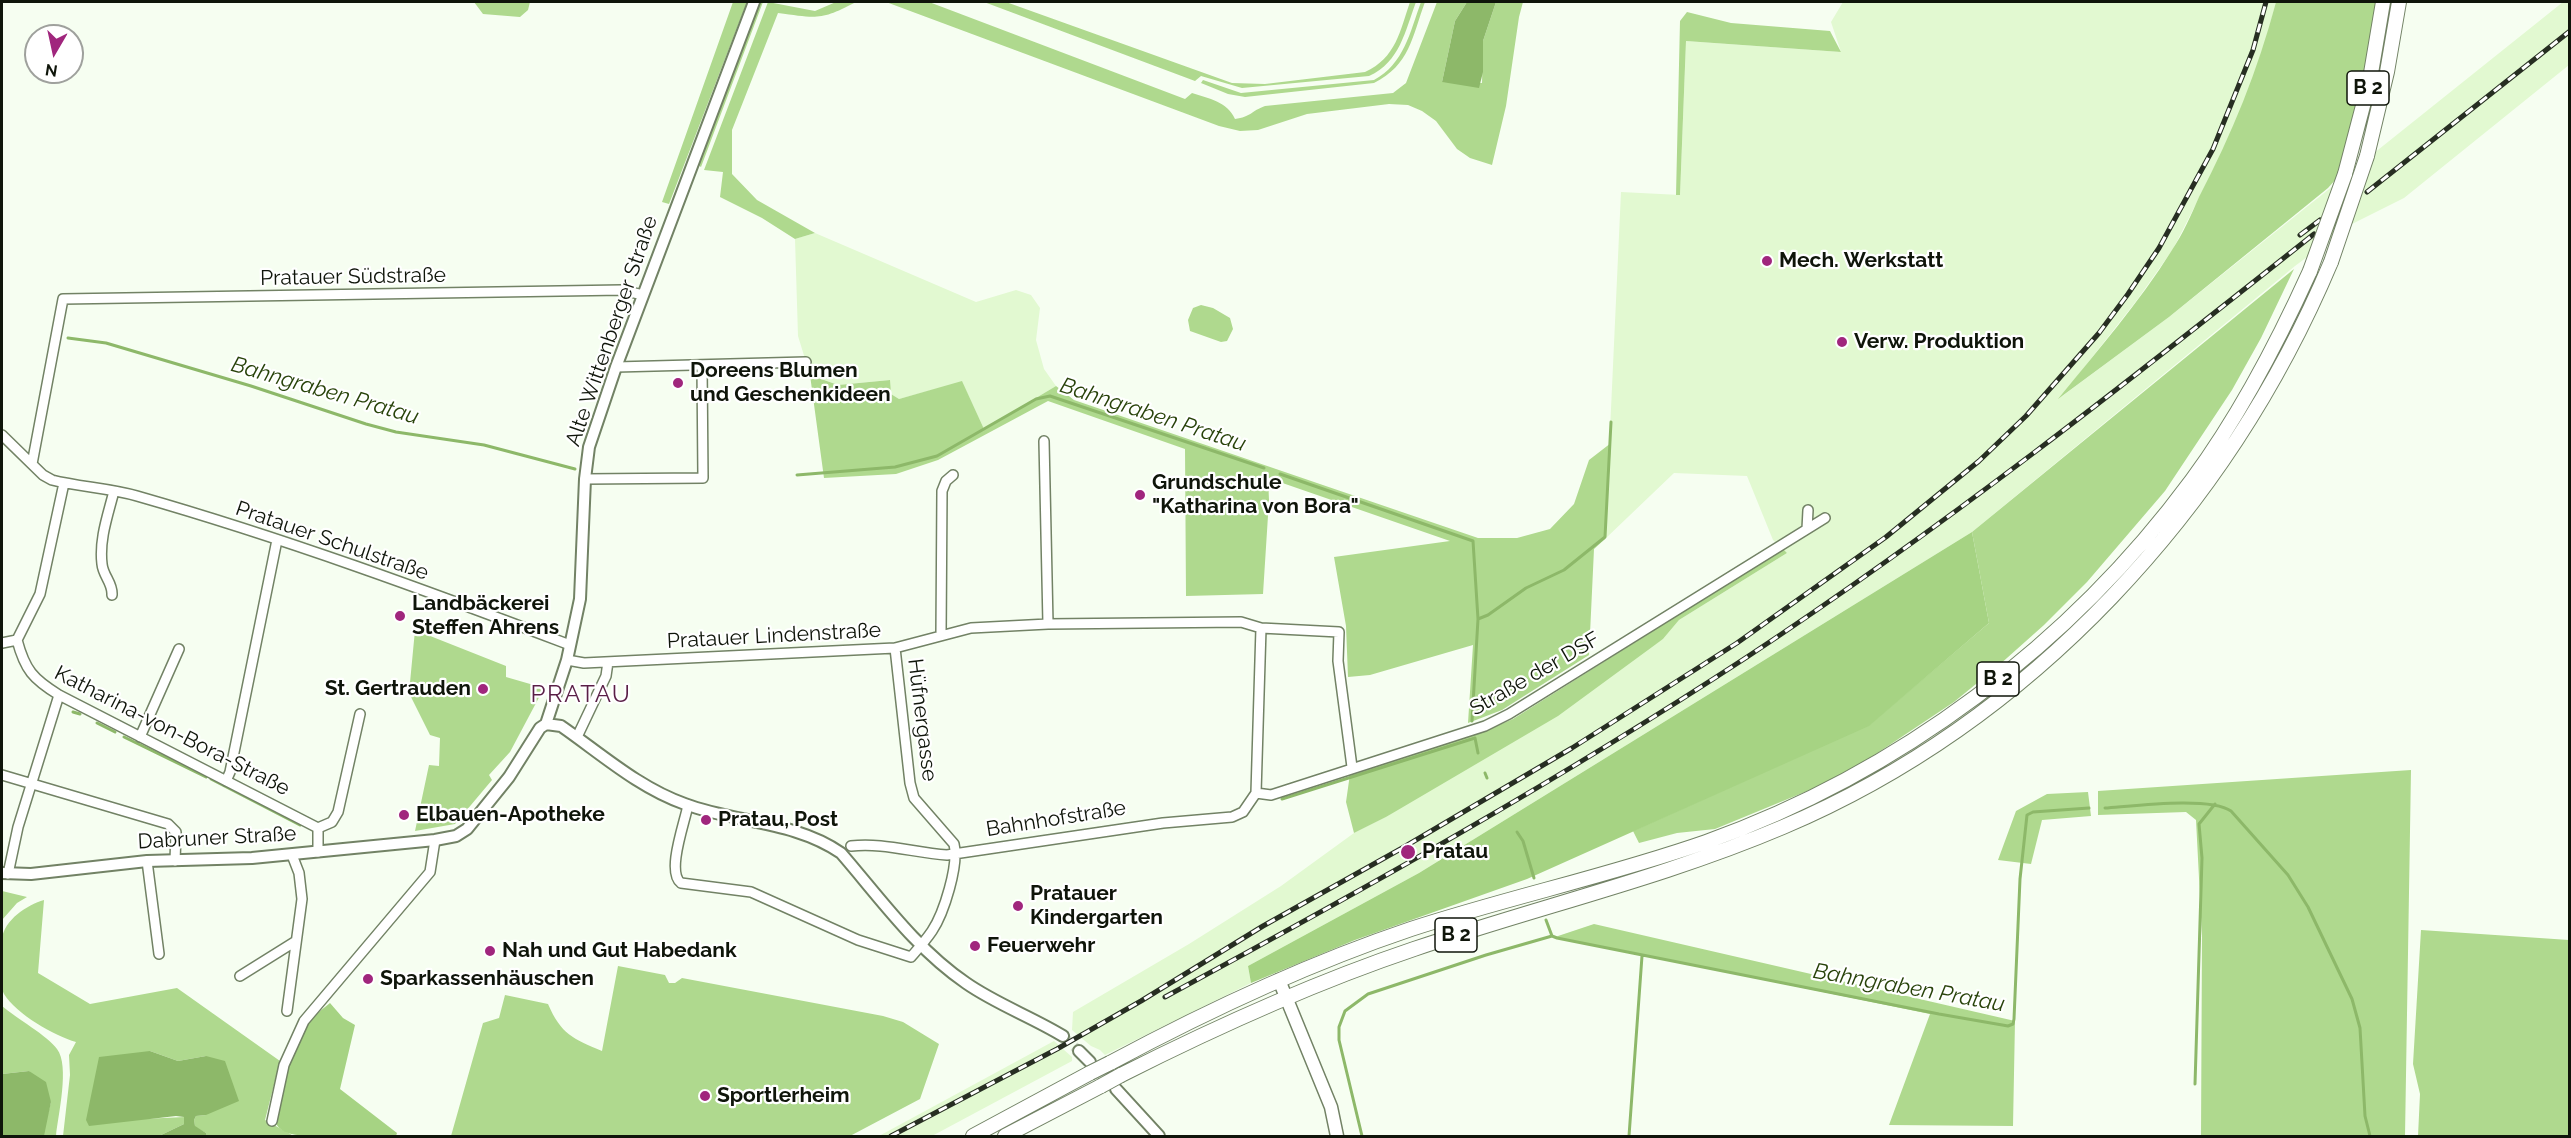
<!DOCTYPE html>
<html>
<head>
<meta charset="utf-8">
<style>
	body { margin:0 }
	#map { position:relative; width:2571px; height:1138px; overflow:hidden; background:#f6fef1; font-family:Raleway,sans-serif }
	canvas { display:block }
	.frame { position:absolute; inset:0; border:3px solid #0f150a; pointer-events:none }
	.north { position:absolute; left:24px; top:24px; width:60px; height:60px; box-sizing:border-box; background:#fff; border:2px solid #9fa19d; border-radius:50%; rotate:189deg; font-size:16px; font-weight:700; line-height:24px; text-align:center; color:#0f150a }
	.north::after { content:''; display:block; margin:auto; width:21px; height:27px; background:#a0267d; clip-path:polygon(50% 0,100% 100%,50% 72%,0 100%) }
</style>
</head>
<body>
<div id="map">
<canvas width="2571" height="1138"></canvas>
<div class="frame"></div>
<div class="north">N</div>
</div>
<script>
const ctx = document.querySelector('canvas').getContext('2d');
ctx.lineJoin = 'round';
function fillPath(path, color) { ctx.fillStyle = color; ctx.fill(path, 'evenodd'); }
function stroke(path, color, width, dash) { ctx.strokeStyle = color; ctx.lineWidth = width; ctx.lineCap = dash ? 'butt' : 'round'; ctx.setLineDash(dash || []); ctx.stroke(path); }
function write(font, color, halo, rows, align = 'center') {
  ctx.font = font + ' Raleway,sans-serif'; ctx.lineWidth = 4.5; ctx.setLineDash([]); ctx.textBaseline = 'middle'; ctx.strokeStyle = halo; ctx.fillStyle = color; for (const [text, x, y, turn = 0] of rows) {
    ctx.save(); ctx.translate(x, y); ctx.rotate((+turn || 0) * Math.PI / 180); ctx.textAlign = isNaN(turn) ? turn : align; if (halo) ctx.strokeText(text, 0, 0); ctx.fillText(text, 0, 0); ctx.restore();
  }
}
fillPath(new Path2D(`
	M1843 2H2276L2263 51 2248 93 2221 155 2173 249 2137 300 2061 397 2169 317 2563 2H2569V65L2404 198 2350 225 2295 266 1972 532 1419 873 1248 966 1251 983 1105 1055 1100 1050 1091 1046 1072 1030 1073 1012 1189 944 1281 886 1354 833 1386 817 1663 639 1679 620 1787 553 1773 540 1747 476 1674 473 1605 539 1621 192 1680 195 1686 41 1841 52 1831 22Z
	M815 233 976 302 1016 290 1031 295 1040 308 1036 340 1044 369 1056 386 984 429 962 382 899 399 891 394 889 380 838 385 810 375 798 336 795 239Z
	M1054 1041 1072 1057V1061L932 1136H879Z`), '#e2f9d1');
fillPath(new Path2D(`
	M474 2H530L528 10 520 17 483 14Z
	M733 2H747L669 204 662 202Z
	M760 2H763L701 167 698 165Z
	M768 2 815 11 836 2H856C820 21 817 18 778 13L732 130V174L757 200 815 233 795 239 762 218 720 197 723 172 704 170Z
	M886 2H929L1185 99 1192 93C1209 99 1227 101 1235 119 1251 117 1251 111 1265 106L1393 93 1406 83 1437 2H1467L1455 21 1442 82 1482 83 1483 41 1496 2H1523L1519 17 1506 106 1492 165 1470 158 1457 149 1436 121 1422 111 1408 105 1389 104 1307 114 1258 130 1240 131 1219 126Z
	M984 2H1006L1232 83 1265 84 1365 72C1396 58 1400 31 1410 2H1416C1405 31 1400 62 1369 76L1242 88 1201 76 1195 81Z
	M1421 2H1425C1412 37 1410 65 1374 83L1245 97 1228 94 1201 83 1203 80 1241 93 1374 80C1404 64 1410 32 1421 2Z
	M2276 2H2376L2366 67 2336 179 2328 188 2169 317 2058 399C2097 351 2139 303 2172 250 2183 234 2191 215 2199 197 2232 134 2258 70 2276 2Z
	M1687 12 1731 23 1830 31 1841 52 1686 41 1680 195H1676L1680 21Z
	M2294 269 2261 338 2232 390 2165 491 2087 582 2044 625 1998 666 1954 702 1870 758 1817 787 1715 829 1677 833 1639 843 1633 831 1869 725 1989 623 1972 532Z
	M1201 305 1213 308 1230 318 1233 329 1227 341 1221 342 1190 331 1188 320 1193 308Z
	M810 375 838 385 890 380 891 394 899 399 962 381 984 429 1056 386 1074 400 1478 538H1517L1550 529 1574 504 1589 460 1611 443 1605 539 1594 549 1589 655 1502 710 1468 723 1473 645 1370 675 1348 677 1346 626 1334 557 1450 541 1268 478 1269 500 1263 594 1186 596 1185 449 1048 401 938 460 896 474 824 478Z
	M1783 549 1787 553 1679 620 1663 639 1558 716 1386 817 1354 833 1346 802 1350 774 1485 731 1513 719Z
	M415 630 506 666V677L544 688 510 752 489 775 492 780 455 824 415 831 429 765 439 766 440 738 430 735 409 693Z
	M2411 770 2405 1136H2201L2202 936 2196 820 2186 812 2098 815V791Z
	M2088 792 2091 816 2042 820 2031 864 1998 860 2016 811 2047 794Z
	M2 891 27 897 17 903 2 920Z
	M44 900 38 973 90 1004 177 988 280 1061 265 1120 292 1135 307 1136H207L206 1133 195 1127 194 1120 196 1116 206 1115V1056L178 1061 150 1051 142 1119 185 1117 184 1124 159 1136H63L70 1075 69 1055 76 1042C55 1036 16 1014 4 994 0 987 2 976 2 967 2 958 0 948 2 939 4 920 27 905 44 900Z
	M1594 924 2015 1021 2013 1126 1889 1125 1930 1014 1555 937Z
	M2421 930 2569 940V1136H2418L2420 1094 2413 1064Z
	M618 966 665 975 669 983H675L682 978 883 1016 903 1022 939 1044 920 1099 850 1136H451L483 1023 499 1018 505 995 548 1004C561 1034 573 1039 602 1051Z
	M2 1006C16 1018 48 1036 57 1049 70 1066 58 1115 56 1136H42L51 1102 29 1071 2 1074Z`), '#afd98e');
fillPath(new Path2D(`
	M1972 532 1989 623 1869 726 1527 879 1355 940 1251 983 1248 966 1419 873Z
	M330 1003 343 1018 355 1025 340 1089 397 1133 396 1136H307C294 1135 281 1134 275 1122 282 1089 287 1050 309 1023 314 1015 323 1009 330 1003Z`), '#a6d383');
fillPath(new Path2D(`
	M1467 2H1496L1483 41V72L1479 88 1442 82 1455 21Z
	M150 1051 178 1061 206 1056 225 1061 239 1101 206 1115 196 1116 194 1120 195 1126 206 1133 207 1136H159L184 1124V1117L176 1116 89 1126 86 1120 99 1057Z
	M29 1071 46 1082 51 1102 44 1136H2V1074Z`), '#8db869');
stroke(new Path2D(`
	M68 338 106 343 251 386 366 424 396 432 484 445 575 469
	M1280 474 1473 541 1478 619 1472 721
	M797 475 895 467 937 456 1036 399 1050 396 1264 468
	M1478 619 1488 615 1526 588 1564 570 1605 537 1611 422
	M73 712 80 714
	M97 723 115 732
	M124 737 206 777
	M1485 773 1487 778
	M211 779 300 825
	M1282 799 1475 738 1478 753
	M2105 808C2133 806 2210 796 2231 811L2288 875 2308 907 2352 999 2360 1028 2365 1116 2370 1136
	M1517 832 1523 841 1534 878
	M1546 920 1552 936 1557 938 1939 1014 2008 1026 2013 1024 2014 1019 2020 879 2027 815 2033 812 2089 808
	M2195 1084 2202 858 2199 824 2215 804
	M1362 1136 1339 1040V1027L1345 1011 1368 994 1486 955 1552 936
	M1629 1136 1642 956`), '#8db869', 3);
stroke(new Path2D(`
	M1063 1036 1079 1051`), '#d3dbce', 10, [10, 5]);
const minor = new Path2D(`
	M616 367 806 362
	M2 435 43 475 52 480C80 487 109 488 137 496 284 538 428 591 570 645
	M1044 441 1048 624
	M32 464 63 299 622 290 643 295
	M585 479 703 478 702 366
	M64 483 40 594 17 640C25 670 33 679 59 695L318 828
	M1807 529 1808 510
	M112 595C113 583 103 576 102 564 99 539 108 515 114 491
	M941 635 942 491 946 481 953 475
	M2 643 17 640
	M567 660 584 663 895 648 971 628 1048 624 1241 622 1261 628 1339 632 1338 661 1352 767
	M140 737 179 649
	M577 737 606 676 608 662
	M2 775 168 824 176 832 175 861
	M226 781 230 772 277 540
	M1256 793 1271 795 1485 726 1509 714 1825 518
	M688 805C685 822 666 872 681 883L751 892 858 940 911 957C918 949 926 940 932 931 944 913 959 865 954 844L914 798 910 783 895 648
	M318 828 332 822 338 812 360 714
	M318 828V852
	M851 846C882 842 915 853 947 855L1163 823 1232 817 1243 812 1256 793 1261 628
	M147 861 159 954
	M8 874 18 827 59 695
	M240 976 296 941
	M287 1011 302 899 299 873 292 855
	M272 1121 284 1065 304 1021 430 872 435 840`);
const tertiary = new Path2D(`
	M546 724 561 726C600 753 639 788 685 804 736 823 795 821 841 853 880 898 916 949 966 983 996 1004 1032 1017 1063 1036
	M2 873 31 874 147 861 252 858 435 840 456 836 467 829 509 777 540 728 546 724 567 660 580 599 585 479 589 447 616 367 754 2
	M1079 1051 1090 1062
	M1116 1089 1159 1136`);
const secondary = new Path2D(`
	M1279 980 1331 1107 1337 1136`);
const primary = new Path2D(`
	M2367 156 2387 72 2399 2
	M2345 174 2370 79 2383 2
	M1110 1063C1207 1011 1307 964 1411 929 1509 897 1609 876 1706 842 1899 773 2071 644 2192 480 2240 415 2277 344 2310 271
	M1121 1075C1216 1027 1313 983 1414 949 1537 907 1663 878 1783 827 2032 721 2227 509 2331 262
	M973 1136 1090 1073
	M1005 1136 1101 1086`);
stroke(minor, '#728265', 12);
stroke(tertiary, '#728265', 14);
stroke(secondary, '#728265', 15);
stroke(primary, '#728265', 16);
stroke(minor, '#fff', 9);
stroke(tertiary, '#fff', 10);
stroke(secondary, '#fff', 12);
stroke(primary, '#fff', 14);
const rail = new Path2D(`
	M2367 192 2570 31
	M2300 235 2320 220
	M1165 997C1363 890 1558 781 1747 657 1944 527 2129 381 2314 234
	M891 1136 1057 1049 1141 1001 1263 926 1404 847 1572 748 1737 643 1886 537 1979 461 2026 416 2099 333 2128 294 2159 248 2213 149 2253 50 2266 2`);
stroke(rail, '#272e22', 5);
stroke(rail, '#fff', 3, [9]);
const primaryBridge = new Path2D(`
	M2331 262 2367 156
	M2310 271 2345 174
	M1090 1073 1110 1063
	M1101 1086 1121 1075`);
stroke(primaryBridge, '#728265', 16, []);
stroke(primaryBridge, '#fff', 14);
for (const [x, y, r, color] of [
	[1767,261,6,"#a0267d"],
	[1842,342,6,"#a0267d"],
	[678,383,6,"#a0267d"],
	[1140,495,6,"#a0267d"],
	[400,616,6,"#a0267d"],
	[483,689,6,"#a0267d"],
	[404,815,6,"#a0267d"],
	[706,820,6,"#a0267d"],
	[1408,852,8,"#a0267d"],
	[1018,906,6,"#a0267d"],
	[975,946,6,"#a0267d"],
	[490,951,6,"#a0267d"],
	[368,979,6,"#a0267d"],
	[705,1096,6,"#a0267d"]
]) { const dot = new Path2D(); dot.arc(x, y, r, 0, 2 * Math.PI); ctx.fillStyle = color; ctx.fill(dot); stroke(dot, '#fff', 2); }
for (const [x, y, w] of [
	[2368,88,42],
	[1998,679,42],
	[1456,935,42]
]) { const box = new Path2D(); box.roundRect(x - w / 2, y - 17, w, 34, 4.5); ctx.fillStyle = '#fff'; ctx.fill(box); stroke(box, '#0f150a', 1.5); }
write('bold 20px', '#0f150a', null, [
	["B 2",2368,88],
	["B 2",1998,679],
	["B 2",1456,935]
]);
write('bold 21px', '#0f150a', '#fff', [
	["Mech. Werkstatt",1779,261],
	["Verw. Produktion",1854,342],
	["Doreens Blumen",690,371],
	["und Geschenkideen",690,395],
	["Grundschule",1152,483],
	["\"Katharina von Bora\"",1152,507],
	["Landbäckerei",412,604],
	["Steffen Ahrens",412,628],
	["St. Gertrauden",471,689,"right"],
	["Elbauen-Apotheke",416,815],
	["Pratau, Post",718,820],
	["Pratau",1422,852],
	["Pratauer",1030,894],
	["Kindergarten",1030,918],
	["Feuerwehr",987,946],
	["Nah und Gut Habedank",502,951],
	["Sparkassenhäuschen",380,979],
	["Sportlerheim",717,1096]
], 'left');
write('21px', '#0f150a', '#fff', [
	["Pratauer Südstraße",353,277,-1],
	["Alte Wittenberger Straße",612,331,-71],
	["Pratauer Schulstraße",332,541,19],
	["Pratauer Lindenstraße",774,636,-3],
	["Straße der DSF",1535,674,-30],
	["Hüfnergasse",922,720,83],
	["Katharina-von-Bora-Straße",172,731,27],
	["Bahnhofstraße",1056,819,-9],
	["Dabruner Straße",217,838,-3]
]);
write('italic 22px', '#28430a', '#fff', [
	["Bahngraben Pratau",325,391,16],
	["Bahngraben Pratau",1153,415,18],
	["Bahngraben Pratau",1909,988,10]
]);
ctx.letterSpacing = '1.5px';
write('24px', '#5a1f47', '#fff', [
	["PRATAU",581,695]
]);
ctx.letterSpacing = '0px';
</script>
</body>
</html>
